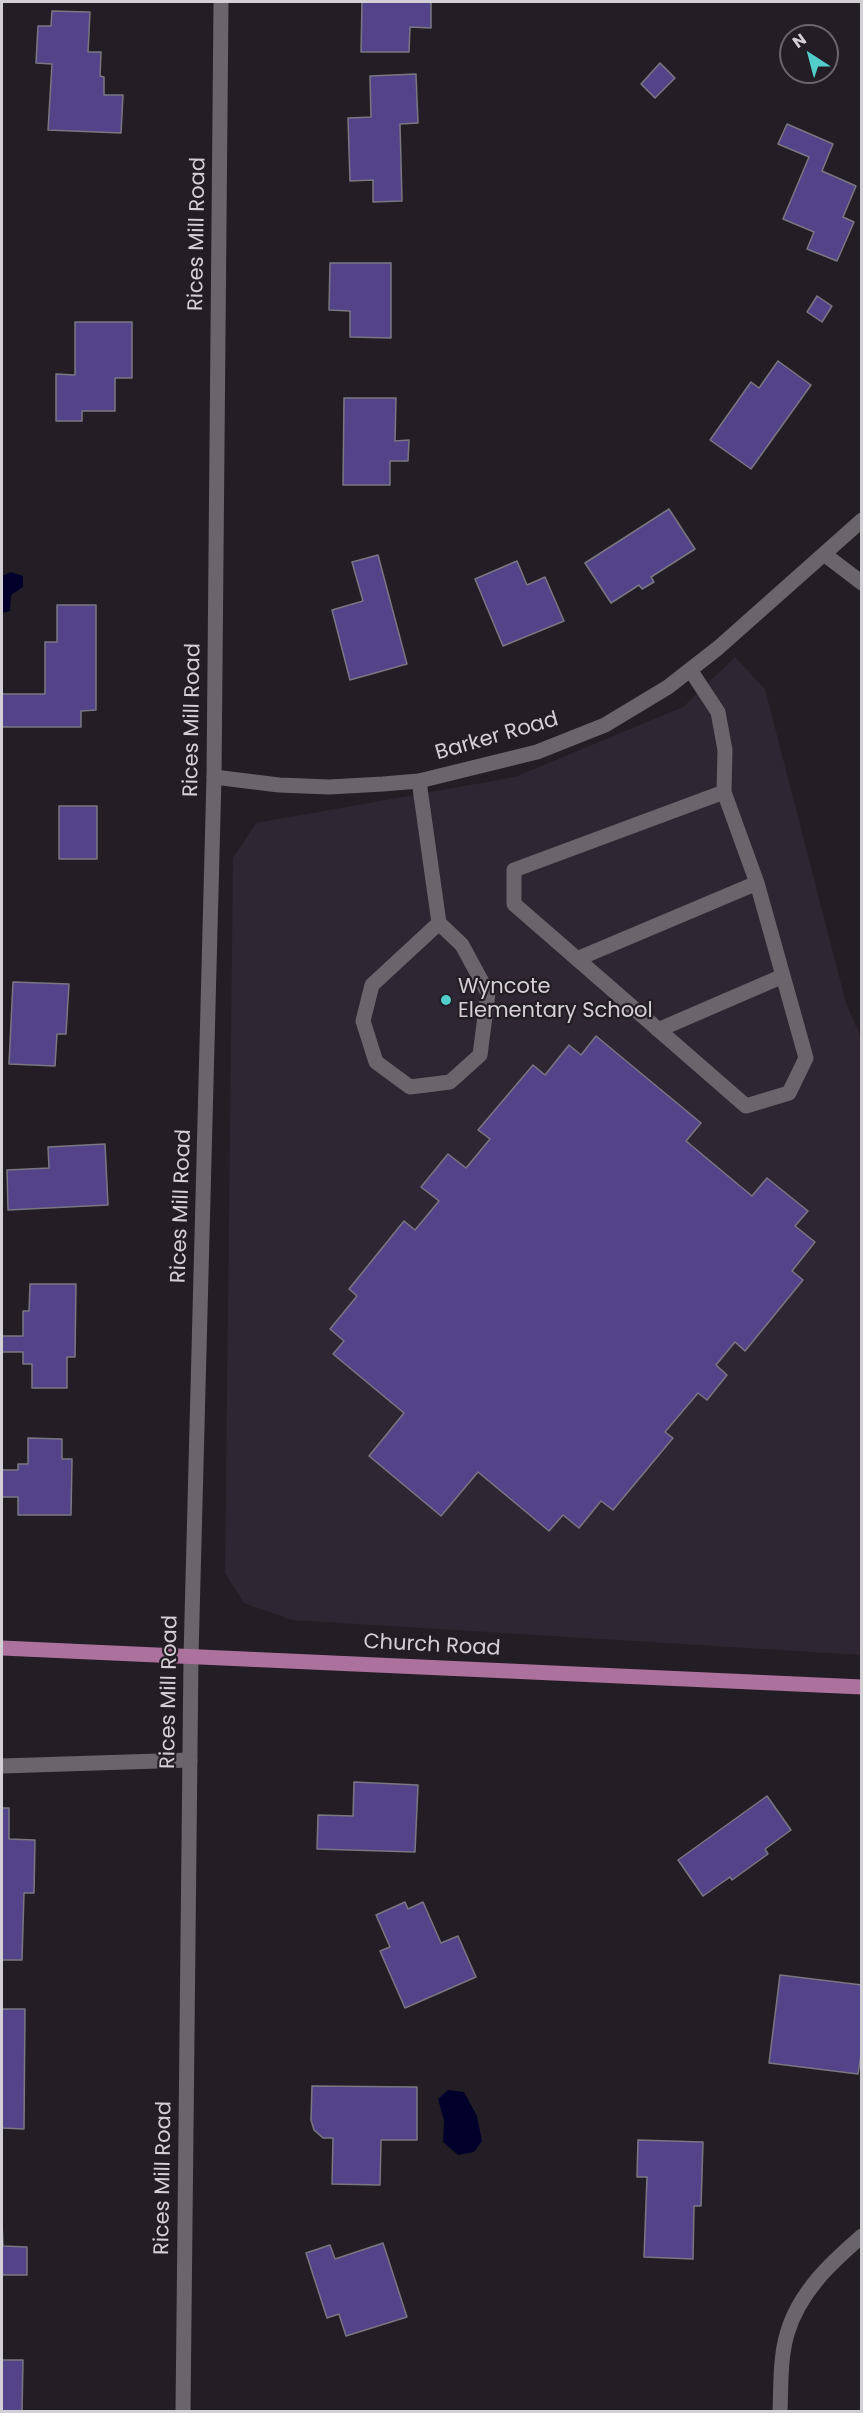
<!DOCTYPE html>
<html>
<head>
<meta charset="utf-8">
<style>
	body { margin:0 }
	#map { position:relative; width:863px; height:2413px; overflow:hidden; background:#231e25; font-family:Poppins,sans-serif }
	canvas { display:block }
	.frame { position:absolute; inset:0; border:3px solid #d3d0d5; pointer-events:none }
	.north { position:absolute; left:779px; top:24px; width:60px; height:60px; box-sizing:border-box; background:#231e25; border:2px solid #69656b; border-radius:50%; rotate:324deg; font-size:16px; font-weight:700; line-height:24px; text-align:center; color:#d3d0d5 }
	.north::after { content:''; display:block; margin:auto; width:21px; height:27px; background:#52cdcc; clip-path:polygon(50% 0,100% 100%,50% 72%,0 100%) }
</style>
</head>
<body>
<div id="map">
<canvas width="863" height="2413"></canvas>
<div class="frame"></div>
<div class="north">N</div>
</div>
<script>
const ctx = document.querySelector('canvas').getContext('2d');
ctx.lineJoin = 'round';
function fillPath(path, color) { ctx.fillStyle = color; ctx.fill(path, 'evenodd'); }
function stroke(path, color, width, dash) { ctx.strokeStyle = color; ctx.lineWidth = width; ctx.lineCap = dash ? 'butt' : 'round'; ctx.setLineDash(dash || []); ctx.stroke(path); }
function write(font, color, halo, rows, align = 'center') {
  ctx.font = font + ' Poppins,sans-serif'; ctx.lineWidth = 4.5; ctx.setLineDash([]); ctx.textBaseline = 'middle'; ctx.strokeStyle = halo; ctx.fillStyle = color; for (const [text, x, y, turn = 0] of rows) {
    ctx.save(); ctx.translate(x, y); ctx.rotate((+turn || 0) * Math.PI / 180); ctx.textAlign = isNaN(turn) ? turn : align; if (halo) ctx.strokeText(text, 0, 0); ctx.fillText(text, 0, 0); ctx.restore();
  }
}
fillPath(new Path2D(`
	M735 657 765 689 846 1003 861 1038V1655L292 1620 244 1603 225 1573 233 858 256 823 515 777 683 707Z`), '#2e2632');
fillPath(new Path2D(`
	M11 572 23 576V587L11 595 10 611 2 613V576Z
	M448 2090 464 2092 477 2116 482 2141 474 2152 458 2155 443 2142 444 2120 438 2099Z`), '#01002b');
const building = new Path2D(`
	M362 2H431V28L410 27 409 52H361Z
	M52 11 90 12 88 52H101L100 76 104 77V95H123L121 133 48 130 52 64 36 63 38 26H51Z
	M660 63 675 78 655 98 641 84Z
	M416 74 418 123 400 124 402 201 373 202V180L350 181 348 118 371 117 370 76Z
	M787 124 833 144 822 171 856 186 843 217 854 222 837 261 807 249 814 232 783 219 809 157 778 144Z
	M330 263H391V338L350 337V311L329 310Z
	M817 296 832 306 822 322 807 312Z
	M75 322H132V378H115V411H82V421H56V374L75 375Z
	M778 361 811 385 751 469 710 440 751 382 759 388Z
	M344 398H396L395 441 409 440 408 461H390V485H343Z
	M669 509 695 549 651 577 654 582 642 589 639 585 611 603 585 563Z
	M378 555 407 664 350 680 332 610 363 601 352 562Z
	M517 561 527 585 545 577 564 621 503 646 475 579Z
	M57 605H96V710L81 711V727H2V694H45V642H57Z
	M59 806H97V859H59Z
	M13 982 69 984 66 1034H57L55 1066 9 1064Z
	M596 1036 701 1123 686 1141 752 1196 767 1178 808 1211 795 1226 815 1242 792 1271 803 1280 745 1351 735 1342 716 1365 727 1375 707 1400 698 1393 665 1432 673 1438 613 1510 601 1501 579 1528 563 1515 549 1531 478 1472 441 1516 369 1456 404 1413 333 1354 344 1341 330 1329 357 1296 349 1289 404 1221 415 1230 439 1201 421 1187 448 1154 466 1168 490 1139 478 1130 533 1065 545 1075 569 1045 581 1055Z
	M105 1144 108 1205 8 1210 7 1170 49 1168 48 1147Z
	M30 1284H76L75 1357H67V1388H32V1364H23V1352H2V1336H23V1311H29Z
	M28 1438 62 1439V1459H72L71 1515H18V1497H2V1470H18V1464H28Z
	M354 1782 418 1785 415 1852 317 1849 318 1815 353 1816Z
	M767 1796 791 1830 765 1849 768 1854 732 1880 730 1877 703 1896 678 1860Z
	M2 1808H9V1839L35 1840 34 1893H24L22 1960H2Z
	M405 1902 408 1909 423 1902 441 1943 458 1936 476 1977 405 2008 380 1951 390 1947 376 1915Z
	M780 1975 862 1985V2048L858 2074 769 2063Z
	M2 2009H25L24 2129 2 2128Z
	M312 2086 417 2087V2140H381L380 2185 332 2184 333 2138H323L314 2130 311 2120Z
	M638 2140 703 2142 701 2206H694L693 2259 644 2257 647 2177H637Z
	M2 2222 3 2246 27 2247V2275H2V2296Z
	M383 2243 407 2317 346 2336 339 2314 327 2318 306 2253 330 2245 335 2259Z
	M2 2360H23L22 2412H2Z`);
fillPath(building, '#53448a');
stroke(building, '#797881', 1.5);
stroke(new Path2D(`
	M824 554 862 583
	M691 671 718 712 725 750 724 792 514 870V904L746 1106 789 1093 806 1058 757 883 724 792
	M419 781 439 923 462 945 488 993 480 1055 450 1082 410 1087 376 1062 363 1021 372 985 439 923
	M577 959 757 883
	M658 1030 783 976
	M2 1766 190 1760`), '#6a656d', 15);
stroke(new Path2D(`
	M214 777 279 785 329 787 383 784 419 781 537 752 605 725 668 687 718 648 862 520
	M780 2412C781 2386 780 2358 787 2334 799 2292 831 2263 862 2236`), '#6a656d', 15);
stroke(new Path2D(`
	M183 2412 191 1656 214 777 221 2`), '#6a656d', 15);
stroke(new Path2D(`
	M2 1648 862 1687`), '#ac719c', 15);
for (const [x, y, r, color] of [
	[446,1000,6,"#52cdcc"]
]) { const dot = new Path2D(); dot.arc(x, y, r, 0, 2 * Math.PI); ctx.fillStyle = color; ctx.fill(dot); stroke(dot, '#231e25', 2); }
write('21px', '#d3d0d5', '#231e25', [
	["Rices Mill Road",198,234,-89],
	["Rices Mill Road",193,720,-89],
	["Barker Road",497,737,-16],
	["Rices Mill Road",182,1206,-88],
	["Church Road",432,1646,3],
	["Rices Mill Road",170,1692,-89],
	["Rices Mill Road",164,2178,-89]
]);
write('21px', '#d3d0d5', '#231e25', [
	["Wyncote",458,988],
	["Elementary School",458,1012]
], 'left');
</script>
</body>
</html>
